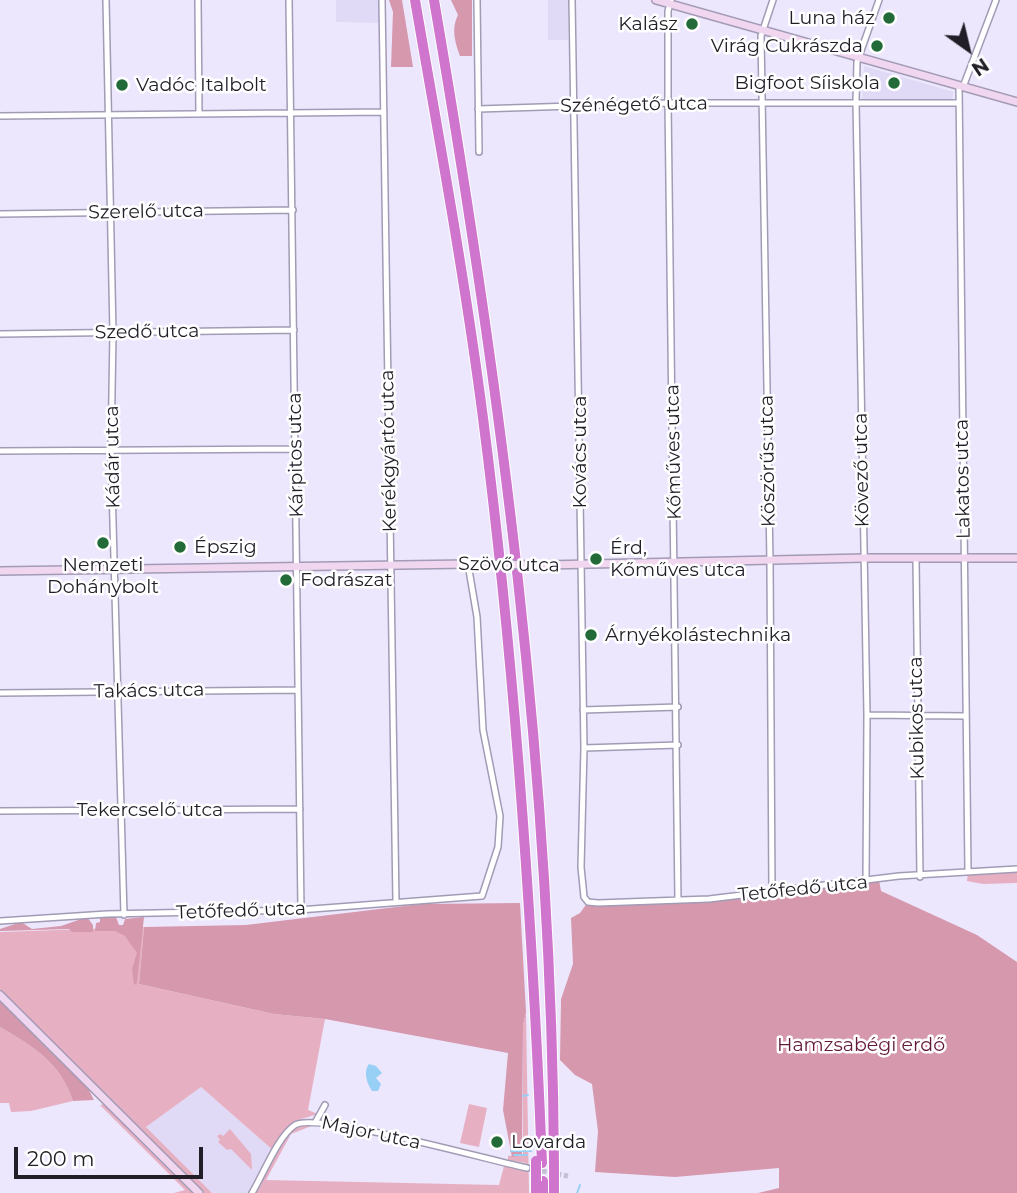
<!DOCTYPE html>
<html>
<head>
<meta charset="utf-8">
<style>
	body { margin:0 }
	#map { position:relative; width:1017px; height:1193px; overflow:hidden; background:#ede7fe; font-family:Montserrat,sans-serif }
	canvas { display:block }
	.north { position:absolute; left:933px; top:14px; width:70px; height:70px; -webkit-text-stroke:5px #fff; paint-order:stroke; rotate:146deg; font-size:19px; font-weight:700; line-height:28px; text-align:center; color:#211e28 }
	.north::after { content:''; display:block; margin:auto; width:24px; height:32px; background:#211e28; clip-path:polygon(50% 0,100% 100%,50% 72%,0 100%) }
	.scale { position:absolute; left:14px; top:1147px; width:189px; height:32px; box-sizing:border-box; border:4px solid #211e28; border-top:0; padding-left:9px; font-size:21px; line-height:24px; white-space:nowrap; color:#211e28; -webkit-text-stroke:5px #fff; paint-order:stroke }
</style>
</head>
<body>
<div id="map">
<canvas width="1017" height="1193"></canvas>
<div class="north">N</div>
<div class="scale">200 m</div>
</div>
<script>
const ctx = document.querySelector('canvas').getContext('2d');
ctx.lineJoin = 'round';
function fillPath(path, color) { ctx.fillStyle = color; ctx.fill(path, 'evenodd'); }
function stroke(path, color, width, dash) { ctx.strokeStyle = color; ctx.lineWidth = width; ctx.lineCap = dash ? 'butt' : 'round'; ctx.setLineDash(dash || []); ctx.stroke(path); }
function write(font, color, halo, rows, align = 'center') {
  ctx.font = font + ' Montserrat,sans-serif'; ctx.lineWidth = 5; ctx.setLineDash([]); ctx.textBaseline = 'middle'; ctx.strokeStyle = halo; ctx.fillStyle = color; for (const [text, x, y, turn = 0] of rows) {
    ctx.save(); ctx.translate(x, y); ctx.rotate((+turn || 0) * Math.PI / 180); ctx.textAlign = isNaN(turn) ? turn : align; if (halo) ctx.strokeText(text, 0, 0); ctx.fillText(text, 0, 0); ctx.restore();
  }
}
fillPath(new Path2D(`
	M336 0H379V23L336 22Z
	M548 0H568V40H548Z
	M864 66 954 92 952 99H862Z
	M201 1087 274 1151 249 1193H212L146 1127Z`), '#e1daf6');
fillPath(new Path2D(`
	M1017 869V883L983 884 967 881 968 871Z
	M144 927 139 984 274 1014 325 1019 308 1110 318 1114 298 1120 286 1130 274 1151 201 1087 146 1127 212 1193H204L0 991V932Z
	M526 1012 529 1193H254L286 1135 297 1126 314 1125 291 1134 266 1180 499 1185 504 1166 526 1171V1163L508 1160V1156L523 1154V1025Z
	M0 1027C34 1047 60 1062 73 1101L31 1111 11 1112 9 1103H0Z
	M105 1104 195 1193H174L185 1190 100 1105Z
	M469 1104 487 1108 479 1147 460 1143Z
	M230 1129 251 1154 252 1170 231 1149 227 1150 218 1142 220 1140 217 1136 220 1134 223 1136Z`), '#e7b0c2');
fillPath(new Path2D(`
	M389 0H402L413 67H391L393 12Z
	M451 0H472V56H460C455 43 451 28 458 15Z
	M879 880 881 891 977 935 1017 962V1193H758L779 1188V1168L675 1177 595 1172 598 1131 592 1084 575 1075 560 1060 561 999 573 964 571 918 580 913 588 902 678 900Z
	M520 903 526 1012 523 1025 522 1155 512 1157 503 1110 508 1053 325 1019 274 1014 139 984 144 927 246 925 421 904Z
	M87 917 93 925V932H72L69 929 0 931V929L21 922 32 929 61 926Z
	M100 917H116L119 925H123L125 919 144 917 137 983 134 985 132 969 137 953 125 936 115 931H95L96 923 100 922Z
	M0 999 87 1086 94 1100 73 1101C60 1062 34 1047 0 1027Z`), '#d698ad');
fillPath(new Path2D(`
	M369 1064 376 1066 382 1073 376 1078 381 1084 378 1091H372C367 1084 363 1071 369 1064Z`), '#97cff5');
stroke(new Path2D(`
	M523 1096 528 1095
	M511 1151H531
	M514 1155H527
	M577 1193 580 1185`), '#97cff5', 2);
stroke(new Path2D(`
	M527 1168 568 1176`), '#c4bfd3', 5, [5, 2.5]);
const street = new Path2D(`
	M106 0 113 333 111 451 124 915
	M198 0 199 114
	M289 0 301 910
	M382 0 396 902
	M477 0 479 152
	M572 0 584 748 581 867 584 897 588 902 598 903 709 899 899 876 1017 869
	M671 0 668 11V103L678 900
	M959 86 968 871
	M963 87 996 0
	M478 109 668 103H958
	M0 116 384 112
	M0 214 293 210
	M0 334 294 330
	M0 451 296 449
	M916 559 920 877
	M0 693 298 690
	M583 710 678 707
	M867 715 965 716
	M584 748 678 745
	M0 811 300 809
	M866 882 867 715 856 102 857 62 879 0
	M772 893 770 562 761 36 773 0
	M0 921 107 914 299 910 482 896 498 847 500 816 483 730 477 617 468 564
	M316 1121 325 1105
	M252 1193C263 1175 278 1136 295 1125 315 1111 492 1161 527 1168`);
const secondary = new Path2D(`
	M656 0 1017 102
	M546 565 864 558H1017
	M0 571 468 564
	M0 995 199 1193`);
const highway = new Path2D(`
	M415 0C439 139 465 278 483 418 515 666 532 914 542 1163
	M434 0C500 385 552 774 554 1166
	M543 1181V1193
	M554 1181V1193
	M536 1193V1181`);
stroke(street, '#a29bb5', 8);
stroke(secondary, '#a29bb5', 10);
stroke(highway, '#fff', 12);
stroke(street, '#fff', 5);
stroke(secondary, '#f1d6f0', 7);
stroke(highway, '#cf75cd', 10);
const secondaryBridge = new Path2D(`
	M468 564 546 565`);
const highwayBridge = new Path2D(`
	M554 1166V1181
	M536 1181V1161`);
stroke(secondaryBridge, '#a29bb5', 10, []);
stroke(highwayBridge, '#fff', 12, []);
stroke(secondaryBridge, '#f1d6f0', 7);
stroke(highwayBridge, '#cf75cd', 10);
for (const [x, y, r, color] of [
	[889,18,7,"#226b38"],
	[692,24,7,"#226b38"],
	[877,46,7,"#226b38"],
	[894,83,7,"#226b38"],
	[122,85,7,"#226b38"],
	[103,543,7,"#226b38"],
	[180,547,7,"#226b38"],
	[596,559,7,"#226b38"],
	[286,580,7,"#226b38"],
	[591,635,7,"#226b38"],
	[497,1142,7,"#226b38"]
]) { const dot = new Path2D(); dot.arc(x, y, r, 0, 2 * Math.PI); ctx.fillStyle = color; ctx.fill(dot); stroke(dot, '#fff', 2.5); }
write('19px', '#211e28', '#fff', [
	["Luna ház",875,18,"right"],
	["Kalász",678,24,"right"],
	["Virág Cukrászda",863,46,"right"],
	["Bigfoot Síiskola",880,83,"right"],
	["Vadóc Italbolt",136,85],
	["Épszig",194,547],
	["Érd,",610,548],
	["Kőműves utca",610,570],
	["Nemzeti",103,565,"center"],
	["Dohánybolt",103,587,"center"],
	["Fodrászat",300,580],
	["Árnyékolástechnika",605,635],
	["Lovarda",511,1142]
], 'left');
write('19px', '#211e28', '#fff', [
	["Szénégető utca",634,105,-1],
	["Szerelő utca",146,212,-1],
	["Szedő utca",147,332,-1],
	["Kerékgyártó utca",389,451,-91],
	["Kovács utca",580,452,-90],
	["Kőműves utca",674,452,-91],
	["Kárpitos utca",296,455,-91],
	["Kádár utca",113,457,-91],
	["Köszörűs utca",768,461,-91],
	["Kövező utca",862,470,-91],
	["Lakatos utca",963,479,-91],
	["Szövő utca",509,565,1],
	["Takács utca",149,691,-1],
	["Kubikos utca",917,718,-91],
	["Tekercselő utca",150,810],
	["Tetőfedő utca",803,889,-6],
	["Tetőfedő utca",241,911,-2],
	["Major utca",371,1133,12]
]);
write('19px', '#62193a', '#fff', [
	["Hamzsabégi erdő",861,1045]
]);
</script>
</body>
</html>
